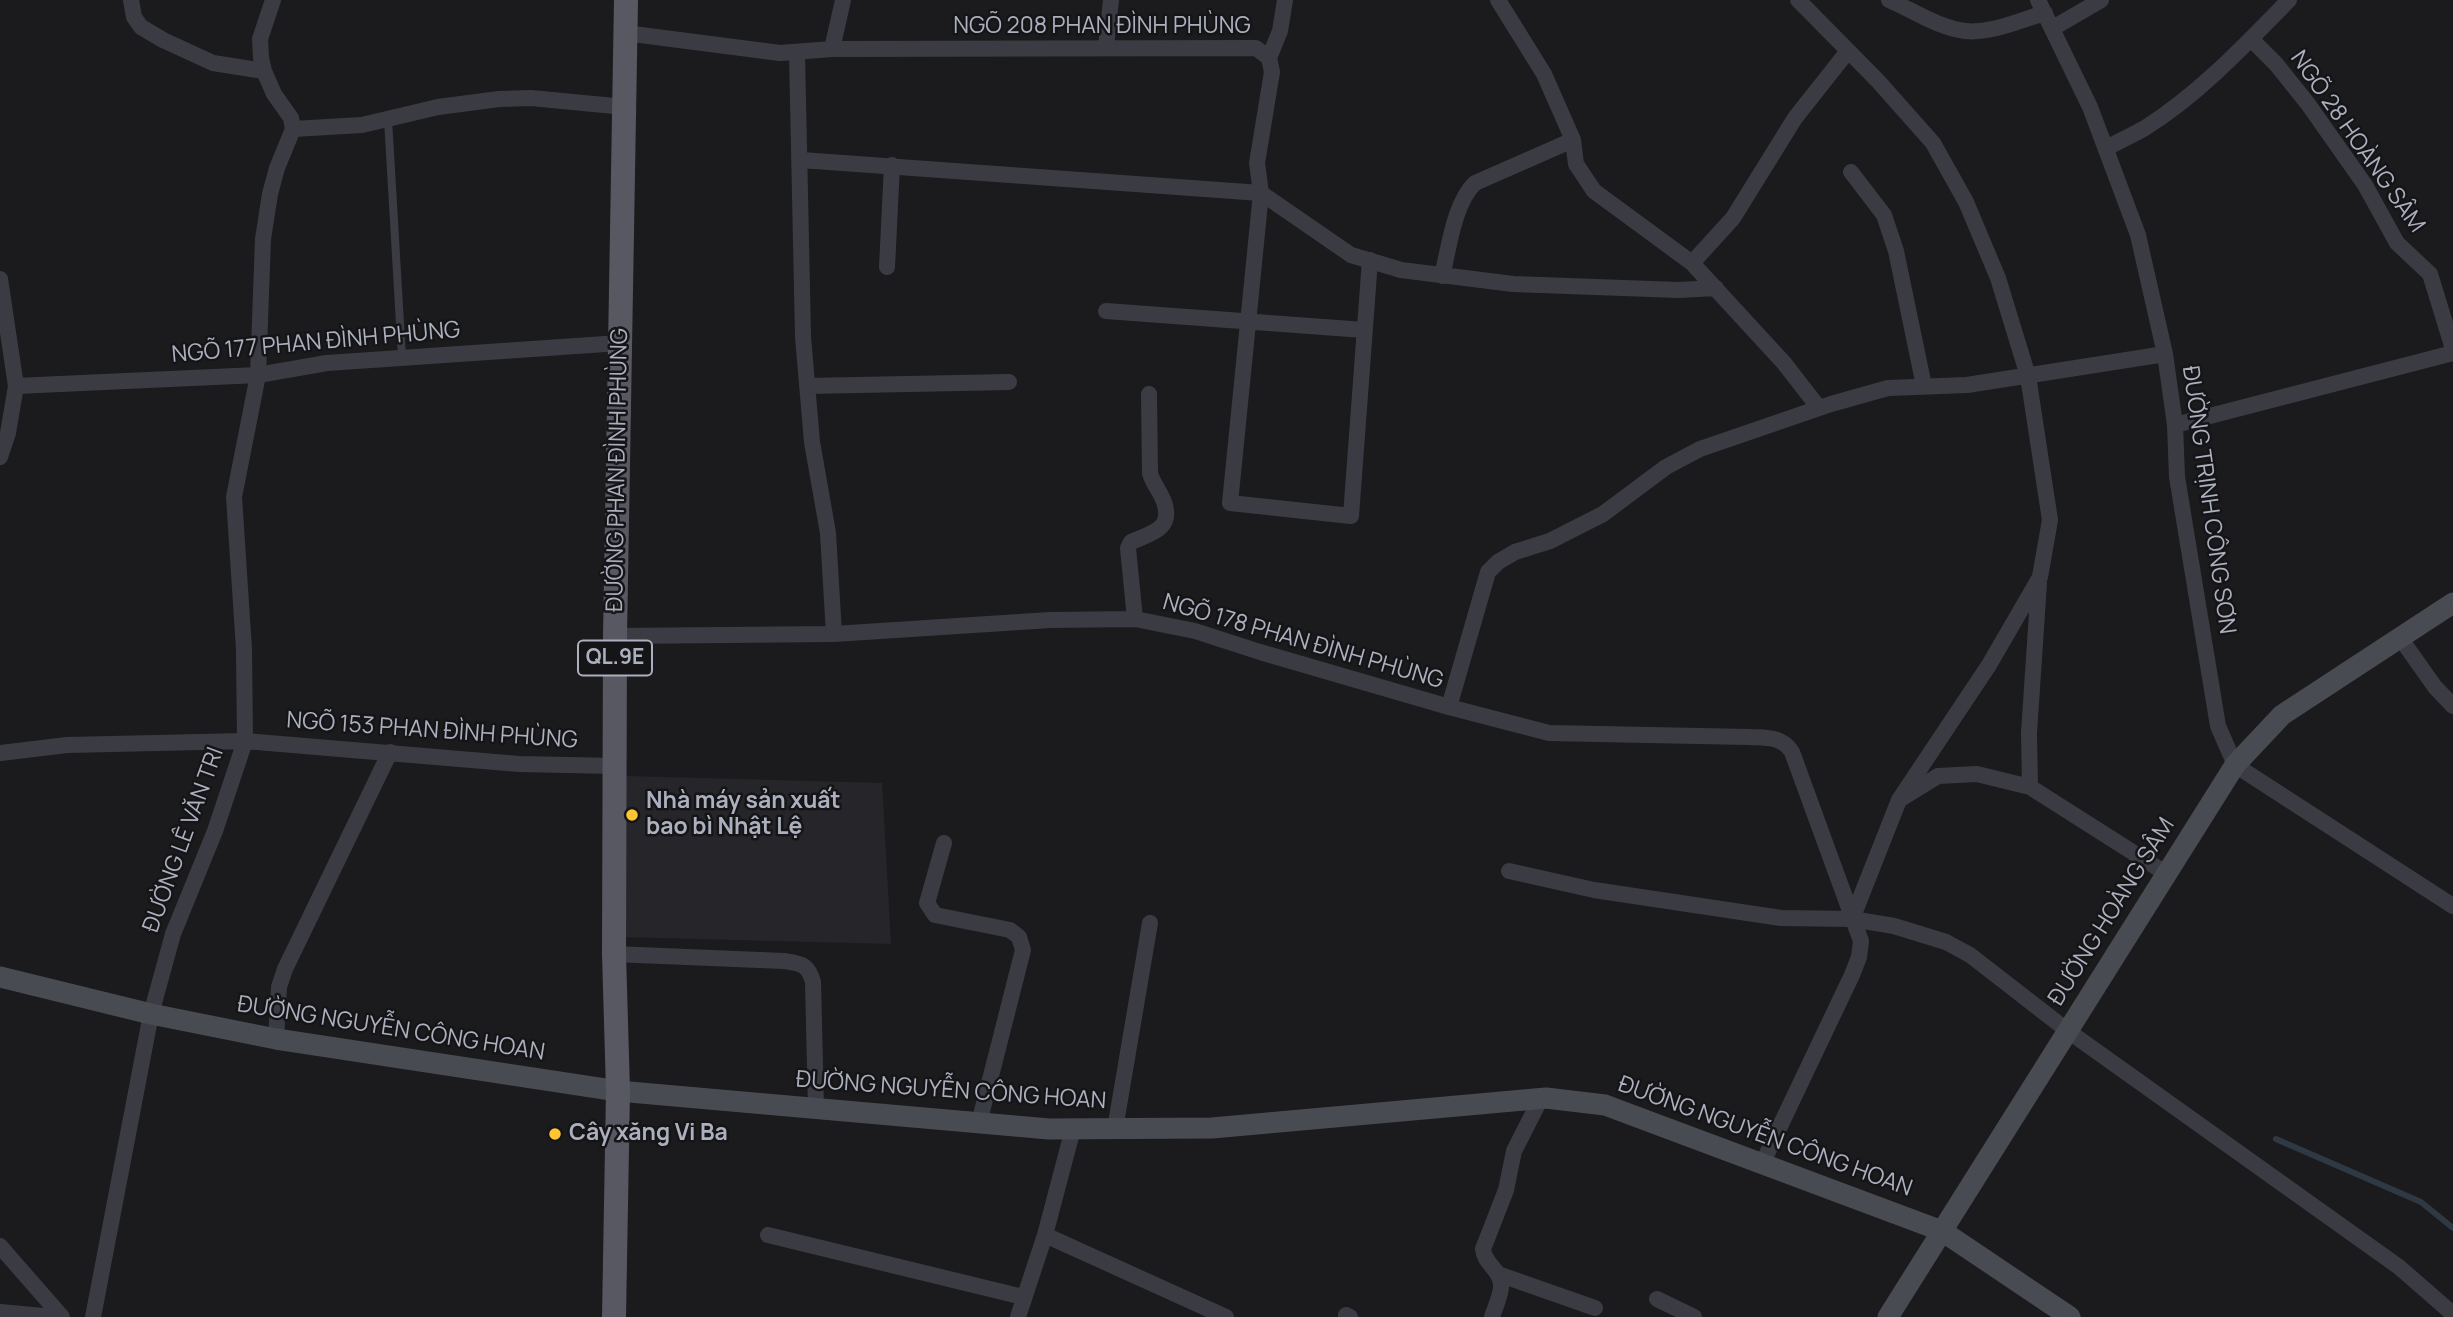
<!DOCTYPE html>
<html>
<head>
<meta charset="utf-8">
<style>
	body { margin:0 }
	canvas { display:block; background:#1b1a1d }
</style>
</head>
<body>
<canvas width="2453" height="1317"></canvas>
<script>
const ctx = document.querySelector('canvas').getContext('2d');
ctx.lineJoin = 'round';
function fillPath(path, color) { ctx.fillStyle = color; ctx.fill(path, 'evenodd'); }
function stroke(path, color, width, dash) { ctx.strokeStyle = color; ctx.lineWidth = width; ctx.lineCap = dash ? 'butt' : 'round'; ctx.setLineDash(dash || []); ctx.stroke(path); }
function write(font, color, halo, rows, align = 'center') {
  ctx.font = font + ' Manrope,sans-serif'; ctx.lineWidth = 5; ctx.setLineDash([]); ctx.textBaseline = 'middle'; ctx.strokeStyle = halo; ctx.fillStyle = color; for (const [text, x, y, turn = 0] of rows) {
    ctx.save(); ctx.translate(x, y); ctx.rotate((+turn || 0) * Math.PI / 180); ctx.textAlign = isNaN(turn) ? turn : align; if (halo) ctx.strokeText(text, 0, 0); ctx.fillText(text, 0, 0); ctx.restore();
  }
}
fillPath(new Path2D(`
	M626 776 882 783 891 944 622 937Z`), '#26262a');
stroke(new Path2D(`
	M2276 1139 2421 1202 2453 1228`), '#2f3943', 6);
stroke(new Path2D(`
	M388 119 402 358`), '#3b3c43', 8);
stroke(new Path2D(`
	M131 0 134 17 141 27 163 40 213 63 264 71
	M1498 0 1544 74 1573 140 1576 164 1594 191 1692 263 1784 363 1819 408
	M1798 0 1878 81 1933 143 1966 202 1998 278 2028 376 2050 520 2040 577 1989 665 1899 800
	M1889 0C1912 10 1939 28 1965 31 1991 34 2020 20 2045 13
	M2038 0 2090 107 2138 235 2165 354 2175 425 2177 477 2218 726 2235 765 2453 906
	M2053 28 2101 0
	M625 33 780 53 832 49 1256 48 1269 58 1272 72 1257 163 1261 193 1351 255 1401 270 1513 284 1678 290 1716 288
	M2251 39 2276 64 2308 104 2365 185 2397 243 2430 274 2453 349
	M1106 47 1111 0
	M832 49 843 0
	M797 53 803 337 812 442 828 533 834 634
	M1269 58 1280 31 1285 0
	M293 129 362 125 438 107 499 99 531 98 625 107
	M2107 148C2119 141 2133 135 2145 128 2199 94 2245 45 2289 0
	M801 160 1261 193 1230 503 1351 516 1370 260
	M1851 172 1884 215 1896 251 1924 386
	M1692 263 1733 218 1795 118 1848 51
	M887 267 892 165
	M1442 276C1449 248 1454 203 1475 183L1573 140
	M0 279 16 386 8 433 0 457
	M1106 311 1364 330
	M16 386 258 375 327 363 620 343
	M807 386 1009 382
	M2175 425 2453 353
	M1135 619 1128 548 1131 542C1149 534 1172 530 1165 505 1162 493 1153 485 1150 473L1149 394
	M615 636 834 634 1050 620 1135 619 1195 631 1260 652 1449 707 1488 572 1498 562 1515 552 1550 541 1603 514 1666 467 1700 449 1831 404 1888 388 1967 385 2165 354
	M2401 639 2435 687 2453 706
	M1449 707 1549 733 1749 737C1766 738 1782 736 1792 752L1861 941 1859 957 1852 975 1762 1164
	M0 753 67 745 245 741 519 764 615 766
	M2030 787 2029 733 2039 583
	M944 843 927 903 935 915 1010 930 1019 937 1023 950 979 1123
	M1509 871 1594 890 1781 918 1852 919 1894 926 1946 942 1970 955 2068 1031 2399 1267 2453 1314
	M1852 919 1899 800 1938 776 1977 774 2030 787 2167 874
	M614 954 784 961C802 964 808 964 813 982L816 1109
	M276 1039 279 987 285 969 390 752
	M1115 1129 1150 923
	M768 1235 1023 1297
	M1045 1235 1226 1317
	M0 1246 62 1317
	M1498 1274 1595 1308
	M1657 1299 1694 1317
	M0 1312 54 1317
	M1346 1315 1350 1317
	M93 1317 151 1014 173 934 215 831 245 741 244 649 234 497 258 375 263 239 270 194 277 168 293 129 291 118 274 94 264 71 261 58 260 39 273 0
	M1018 1317 1045 1235 1073 1129
	M1492 1317C1495 1307 1502 1294 1501 1284 1500 1269 1484 1264 1483 1249L1506 1190 1514 1151 1541 1098`), '#3b3c43', 16);
stroke(new Path2D(`
	M0 977 151 1014 276 1039 618 1091 1049 1129 1212 1128 1546 1098 1605 1105 1942 1231 2070 1317
	M1888 1317 2235 765 2282 715 2453 603`), '#494b53', 21);
stroke(new Path2D(`
	M614 1317 618 1091 614 954 615 636 626 0`), '#575862', 24);
for (const [x, y, r, color] of [
	[632,815,7,"#ffc631"],
	[555,1134,7,"#ffc631"]
]) { const dot = new Path2D(); dot.arc(x, y, r, 0, 2 * Math.PI); ctx.fillStyle = color; ctx.fill(dot); stroke(dot, '#151518', 2.5); }
for (const [x, y, w] of [
	[615,658,74]
]) { const box = new Path2D(); box.roundRect(x - w / 2, y - 17.5, w, 35, 5); ctx.fillStyle = '#151518'; ctx.fill(box); stroke(box, '#acb0be', 2); }
write('bold 21px', '#acb0be', null, [
	["QL.9E",615,658]
]);
write('23px', '#acb0be', '#151518', [
	["NGÕ 208 PHAN ĐÌNH PHÙNG",1102,27],
	["NGÕ 28 HOÀNG SÂM",2357,142,55],
	["NGÕ 177 PHAN ĐÌNH PHÙNG",316,343,-5],
	["ĐƯỜNG PHAN ĐÌNH PHÙNG",618,470,-89],
	["ĐƯỜNG TRỊNH CÔNG SƠN",2208,500,82],
	["NGÕ 178 PHAN ĐÌNH PHÙNG",1303,642,16],
	["NGÕ 153 PHAN ĐÌNH PHÙNG",432,731,4],
	["ĐƯỜNG LÊ VĂN TRI",184,840,-70],
	["ĐƯỜNG HOÀNG SÂM",2112,912,-58],
	["ĐƯỜNG NGUYỄN CÔNG HOAN",391,1029,9],
	["ĐƯỜNG NGUYỄN CÔNG HOAN",951,1091,4],
	["ĐƯỜNG NGUYỄN CÔNG HOAN",1765,1137,20]
]);
write('bold 23px', '#acb0be', '#151518', [
	["Nhà máy sản xuất",646,802],
	["bao bì Nhật Lệ",646,828],
	["Cây xăng Vi Ba",569,1134]
], 'left');
</script>
</body>
</html>
